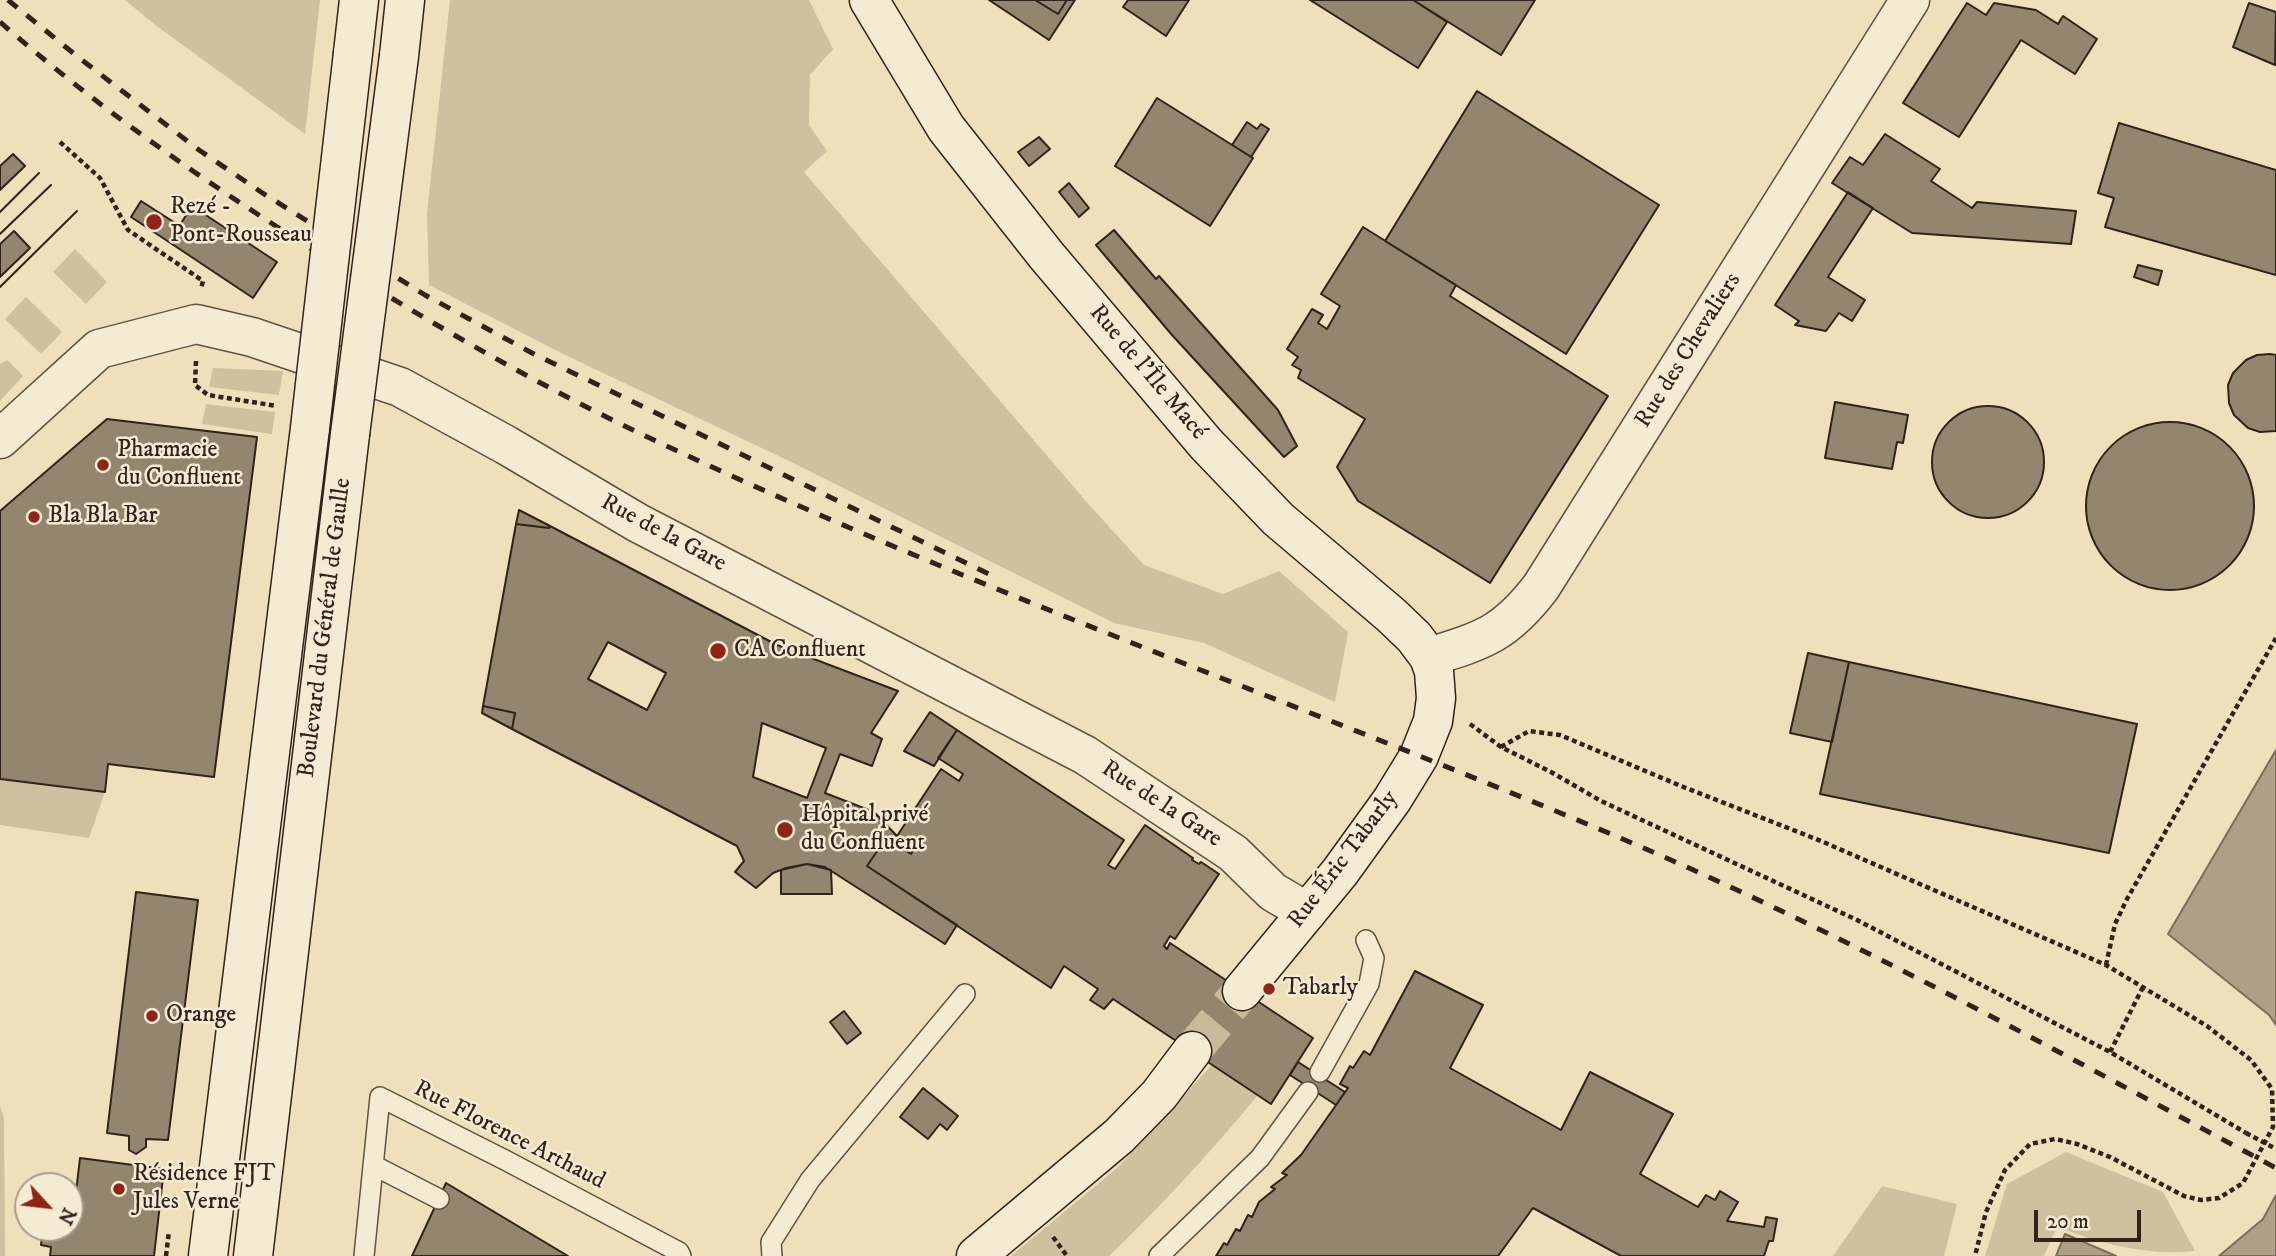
<!DOCTYPE html>
<html>
<head>
<meta charset="utf-8">
<style>
	body { margin:0 }
	#map { position:relative; width:2276px; height:1256px; overflow:hidden; background:#efe0bb; font-family:"IM FELL DW Pica",serif }
	canvas { display:block }
	.north { position:absolute; left:14px; top:1172px; width:70px; height:70px; box-sizing:border-box; background:#f5ebd3; border:2px solid #a79b8a; border-radius:50%; rotate:117deg; font-size:19px; font-weight:700; line-height:28px; text-align:center; color:#31231c }
	.north::after { content:''; display:block; margin:auto; width:24px; height:32px; background:#8f2418; clip-path:polygon(50% 0,100% 100%,50% 72%,0 100%) }
	.scale { position:absolute; left:2034px; top:1210px; width:107px; height:32px; box-sizing:border-box; border:4px solid #31231c; border-top:0; padding-left:9px; font-size:21px; line-height:24px; white-space:nowrap; color:#31231c; -webkit-text-stroke:5px #f5ebd3; paint-order:stroke }
</style>
</head>
<body>
<div id="map">
<canvas width="2276" height="1256"></canvas>
<div class="north">N</div>
<div class="scale">20 m</div>
</div>
<script>
const ctx = document.querySelector('canvas').getContext('2d');
ctx.lineJoin = 'round';
function fillPath(path, color) { ctx.fillStyle = color; ctx.fill(path, 'evenodd'); }
function stroke(path, color, width, dash) { ctx.strokeStyle = color; ctx.lineWidth = width; ctx.lineCap = dash ? 'butt' : 'round'; ctx.setLineDash(dash || []); ctx.stroke(path); }
function write(font, color, halo, rows, align = 'center') {
  ctx.font = font + ' "IM FELL DW Pica",serif'; ctx.lineWidth = 5; ctx.setLineDash([]); ctx.textBaseline = 'middle'; ctx.strokeStyle = halo; ctx.fillStyle = color; for (const [text, x, y, turn = 0] of rows) {
    ctx.save(); ctx.translate(x, y); ctx.rotate((+turn || 0) * Math.PI / 180); ctx.textAlign = isNaN(turn) ? turn : align; if (halo) ctx.strokeText(text, 0, 0); ctx.fillText(text, 0, 0); ctx.restore();
  }
}
fillPath(new Path2D(`
	M125 0H320L305 134 154 24Z
	M450 0H809L833 49 810 75 809 125 827 151 804 172 1091 507 1144 565 1223 594 1279 571 1348 632 1335 702 1204 643 1114 623 785 459 565 355 429 285 427 213Z
	M75 249 107 282 86 304 53 272Z
	M26 297 62 332 41 354 5 319Z
	M7 360 23 376 0 401V364Z
	M213 368 283 371 279 395 209 387Z
	M206 404 275 412 272 434 202 424Z
	M0 779 105 792 89 838 0 825Z
	M1212 1065 1258 1095C1211 1152 1162 1205 1109 1256H1011L1117 1168Z
	M0 1106 4 1118 5 1256H0Z
	M2066 1152 2163 1192 2195 1251C2146 1256 2103 1244 2057 1227L2044 1256H1985L2007 1184Z
	M1882 1186 1957 1204 1944 1256H1833Z`), '#cfc0a0');
const water = new Path2D(`
	M2276 750V1025L2269 1015 2168 934Z
	M2276 1195V1256H2219L2263 1219Z
	M2065 1234 2116 1256H2056Z`);
fillPath(water, '#aea085');
stroke(water, '#7c6e5b', 2);
const building = new Path2D(`
	M989 0H1035L1058 14 1067 0H1075L1049 40Z
	M1035 0H1067L1058 14Z
	M1128 0H1189L1166 36 1123 7Z
	M1310 0H1413L1447 22 1418 68Z
	M1413 0H1535L1501 55Z
	M1967 3 1986 15 1994 3 2036 10 2058 24 2063 16 2097 39 2075 74 2021 40 1959 137 1903 103Z
	M2249 3 2276 12 2275 65 2233 47Z
	M1477 91 1659 205 1566 354 1385 241Z
	M1157 98 1253 158 1210 226 1115 166Z
	M1247 122 1257 129 1261 124 1269 129 1251 157 1232 145Z
	M2119 123 2276 170V275L2105 227 2114 198 2098 193Z
	M1885 134 1940 169 1931 181 1972 208 1977 202 2076 211 2071 244 1912 233 1832 183 1850 157 1863 165Z
	M1039 137 1050 149 1029 166 1018 152Z
	M13 154 25 166 0 190V166Z
	M1069 183 1089 208 1079 217 1059 192Z
	M1848 192 1873 208 1828 277 1865 300 1852 321 1839 313 1826 331 1795 325 1799 321 1775 305Z
	M141 201 180 226 169 242 131 217Z
	M192 206 277 262 253 298 169 242Z
	M1363 227 1456 285 1450 296 1608 396 1490 583 1358 501 1337 467 1365 419 1298 378 1301 370 1292 365 1298 357 1287 349 1312 309 1323 315 1318 323 1327 329 1340 306 1321 294Z
	M1114 230 1156 279 1159 276 1278 410 1297 446 1284 457 1172 335 1096 245Z
	M14 231 30 248 0 277V244Z
	M2138 265 2162 271 2158 285 2134 277Z
	M2270 354 2276 355V431L2260 432 2248 428 2234 415 2229 403 2228 385 2233 373 2246 360 2257 355Z
	M1835 402 1908 415 1903 443 1897 442 1892 469 1825 458Z
	M1932 462a56 56 0 1 1 112 0a56 56 0 1 1-112 0Z
	M107 419 257 437 214 777 108 764 105 792 0 779V511Z
	M2086 506a84 84 0 1 1 168 0a84 84 0 1 1-168 0Z
	M519 510 550 526 549 528 516 524Z
	M516 524 549 528 550 526 777 645 898 691 871 733 882 739 872 766 840 754 825 793 874 812 897 836 915 848 911 854 886 838 867 866 957 925 945 944 825 867 807 864 786 868 773 873 756 888 735 872 744 861 737 846 512 729 515 713 483 706ZM608 642 666 673 647 710 588 679ZM762 723 826 748 807 798 753 777Z
	M1808 653 1849 662 1832 742 1790 733Z
	M1849 662 2137 724 2109 853 1820 794Z
	M483 706 515 713 512 729 482 713Z
	M930 712 957 730 934 766 904 751Z
	M957 730 1124 840 1108 865 1115 869 1145 825 1193 858 1192 860 1199 864 1201 862 1219 874 1175 939 1170 936 1164 946 1167 949 1170 943 1313 1038 1271 1104 1113 999 1104 1009 1090 1000 1098 989 1064 966 1051 988 867 866 886 838 911 854 915 848 897 836 941 769 959 781 963 774 938 758Z
	M807 864 831 870 832 894H781V870Z
	M136 892 198 900 168 1140 146 1139V1147L136 1154 129 1150V1136L107 1133Z
	M1415 971 1483 1005 1450 1068 1561 1130 1590 1072 1673 1114 1640 1174 1698 1207 1706 1195 1715 1200 1720 1191 1738 1202 1727 1221 1764 1227 1766 1217 1777 1219 1773 1241H1769L1764 1256H1621L1533 1208 1498 1256H1216L1224 1243 1227 1245 1236 1229 1240 1231 1248 1215 1252 1217 1259 1202 1275 1189 1271 1187 1287 1175 1282 1173 1301 1155 1348 1088 1340 1084 1350 1066 1353 1068 1364 1051 1370 1055Z
	M844 1011 861 1033 847 1044 830 1022Z
	M1298 1062 1345 1092 1336 1105 1290 1075Z
	M923 1088 958 1116 947 1130 940 1124 928 1139 900 1117Z
	M80 1158 164 1169 154 1256H50L51 1247 41 1245 43 1228H70V1208L74 1209Z
	M446 1183 568 1256H412Z`);
fillPath(building, '#94856f');
stroke(building, '#31231c', 2);
stroke(new Path2D(`
	M1192 1051 1242 991`), '#c9ba9b', 38, [38, 19]);
const lane = new Path2D(`
	M1320 1072 1369 984 1374 958 1366 940
	M373 1165 439 1199
	M364 1256 380 1097 505 1160 679 1252 681 1256
	M772 1256 771 1242 810 1180 965 994
	M1159 1256 1260 1158 1308 1092`);
const street = new Path2D(`
	M0 439 99 349 196 324 252 337 400 387 506 445 638 523 1085 755 1233 853 1273 892 1307 912
	M1429 657C1484 640 1505 634 1541 587L1910 0`);
const secondary = new Path2D(`
	M869 0 946 128 1046 255 1206 444 1278 519 1391 615 1414 637 1429 657 1434 671 1436 698 1433 721 1419 756 1392 800 1340 872 1242 991
	M353 53 359 0
	M399 56 405 0
	M208 1256 310 428
	M253 1256 350 434
	M976 1256 1119 1136 1159 1095 1192 1051`);
stroke(lane, '#605244', 22);
stroke(street, '#605244', 41);
stroke(secondary, '#31231c', 41);
stroke(new Path2D(`
	M60 142 100 178 128 230 203 281 201 289
	M196 361 195 385 208 395 277 406
	M1470 724 1501 747 1551 772 1601 801 1857 920 2110 1052 2246 1133
	M1501 747 1529 731 1560 735 1681 786 1821 841 2106 965 2207 1026 2251 1060 2272 1089 2273 1127 2243 1183 2219 1198 2201 1200 2184 1196 2110 1157 2077 1144 2055 1139 2030 1144 2005 1170 1986 1212 1975 1256
	M2106 965 2115 924 2127 899 2276 638
	M2110 1052 2143 987
	M1053 1237 1067 1256
	M166 1256 169 1231`), '#31231c', 4.5, [5, 3.5]);
stroke(lane, '#f5ebd3', 19);
stroke(street, '#f5ebd3', 38);
stroke(secondary, '#f5ebd3', 38);
stroke(new Path2D(`
	M0 212 39 173
	M0 234 51 185
	M0 287 77 211`), '#31231c', 2);
stroke(new Path2D(`
	M8 0 78 57 199 150 261 192 425 295 532 353 989 574
	M0 22C90 101 189 171 290 235 412 313 539 387 671 448 970 588 1282 697 1587 824 1824 922 2049 1047 2276 1168`), '#31231c', 5, [12, 12]);
const secondaryBridge = new Path2D(`
	M310 428 353 53
	M350 434 399 56`);
stroke(secondaryBridge, '#31231c', 41, []);
stroke(new Path2D(`
	M2246 1133 2276 1149`), '#31231c', 4.5, [5, 3.5]);
stroke(secondaryBridge, '#f5ebd3', 38);
for (const [x, y, r, color] of [
	[154,222,9,"#8f2418"],
	[103,465,7,"#8f2418"],
	[34,517,7,"#8f2418"],
	[718,651,9,"#8f2418"],
	[785,830,9,"#8f2418"],
	[1269,989,7,"#8f2418"],
	[152,1016,7,"#8f2418"],
	[119,1189,7,"#8f2418"]
]) { const dot = new Path2D(); dot.arc(x, y, r, 0, 2 * Math.PI); ctx.fillStyle = color; ctx.fill(dot); stroke(dot, '#f5ebd3', 2.5); }
write('24px', '#31231c', '#f5ebd3', [
	["Rezé -",170,208],
	["Pont-Rousseau",170,236],
	["Pharmacie",117,451],
	["du Confluent",117,479],
	["Bla Bla Bar",48,517],
	["CA Confluent",734,651],
	["Hôpital privé",801,816],
	["du Confluent",801,844],
	["Tabarly",1283,989],
	["Orange",166,1016],
	["Résidence FJT",133,1175],
	["Jules Verne",133,1203]
], 'left');
write('24px', '#31231c', '#f5ebd3', [
	["Rue des Chevaliers",1689,351,-58],
	["Rue de l'Île Macé",1147,373,50],
	["Rue de la Gare",663,534,28],
	["Boulevard du Général de Gaulle",326,628,-83],
	["Rue de la Gare",1161,805,33],
	["Rue Éric Tabarly",1344,860,-53],
	["Rue Florence Arthaud",509,1136,27]
]);
</script>
</body>
</html>
